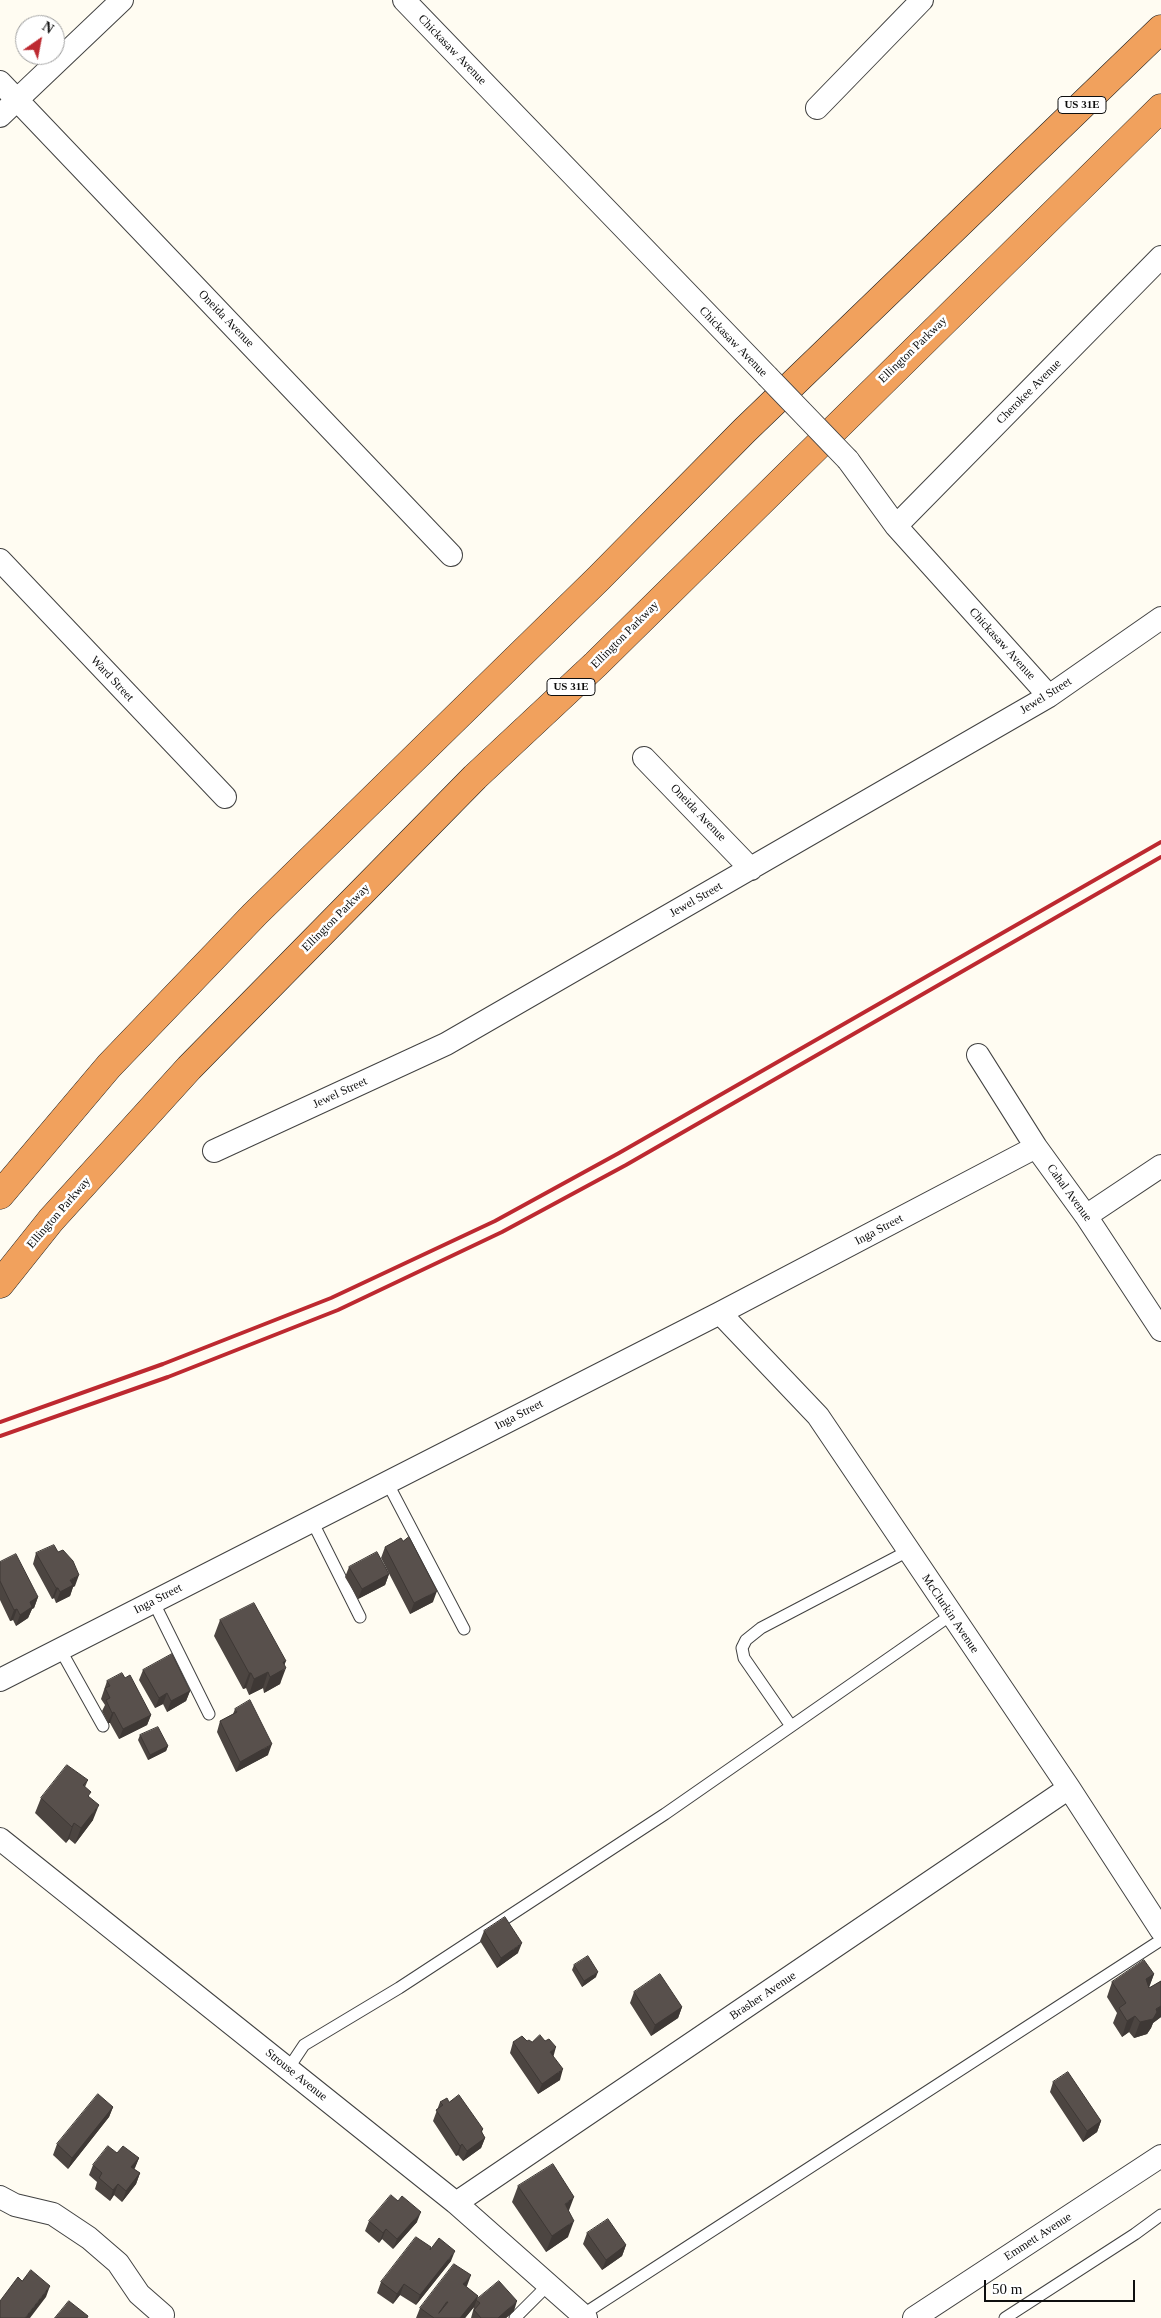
<!DOCTYPE html>
<html>
<head>
<meta charset="utf-8">
<style>
	body { margin:0 }
	#map { position:relative; width:1161px; height:2318px; overflow:hidden; background:#fffcf2; font-family:Georgia,serif }
	canvas { display:block }
	.north { position:absolute; left:15px; top:15px; width:50px; height:50px; box-sizing:border-box; background:#fff; border:1px solid #9f9f9f; border-radius:50%; rotate:33deg; font-size:14px; font-weight:700; line-height:20px; text-align:center; color:#0f0f0f }
	.north::after { content:''; display:block; margin:auto; width:18px; height:22px; background:#bd2930; clip-path:polygon(50% 0,100% 100%,50% 72%,0 100%) }
	.scale { position:absolute; left:984px; top:2280px; width:151px; height:22px; box-sizing:border-box; border:2px solid #0f0f0f; border-top:0; padding-left:6px; font-size:15px; line-height:18px; white-space:nowrap; color:#0f0f0f; -webkit-text-stroke:4px #fff; paint-order:stroke }
</style>
</head>
<body>
<div id="map">
<canvas width="1161" height="2318"></canvas>
<div class="north">N</div>
<div class="scale">50 m</div>
</div>
<script>
const ctx = document.querySelector('canvas').getContext('2d');
ctx.lineJoin = 'round';
function stroke(path, color, width, dash) { ctx.strokeStyle = color; ctx.lineWidth = width; ctx.lineCap = dash ? 'butt' : 'round'; ctx.setLineDash(dash || []); ctx.stroke(path); }
function fillPath(path, color) { ctx.fillStyle = color; ctx.fill(path, 'evenodd'); }
function write(font, color, halo, rows, align = 'center') {
  ctx.font = font + ' Georgia,serif'; ctx.lineWidth = 5; ctx.setLineDash([]); ctx.textBaseline = 'middle'; ctx.strokeStyle = halo; ctx.fillStyle = color; for (const [text, x, y, turn = 0] of rows) {
    ctx.save(); ctx.translate(x, y); ctx.rotate((+turn || 0) * Math.PI / 180); ctx.textAlign = isNaN(turn) ? turn : align; if (halo) ctx.strokeText(text, 0, 0); ctx.fillText(text, 0, 0); ctx.restore();
  }
}
const lane = new Path2D(`
	M387 1482 464 1629
	M312 1521 360 1617
	M153 1601 209 1714
	M60 1649 103 1726
	M791 1726 744 1658 742 1648 746 1640 761 1628 908 1551
	M288 2069 304 2045 399 1988 665 1814 951 1615
	M582 2315 1161 1940
	M515 2318 548 2285
	M1005 2318 1135 2234 1161 2215`);
const street = new Path2D(`
	M404 0 767 376
	M0 82 451 555
	M817 108 922 0
	M0 116 122 0
	M848 460 896 526 1049 696
	M896 526 1161 257
	M0 560 225 797
	M644 758 751 869
	M978 1055 1036 1147 1086 1216 1161 1330
	M214 1151 446 1044 1049 696 1161 618
	M1086 1216 1161 1166
	M720 1313 818 1416 1069 1788 1161 1930
	M0 1680 720 1313 1036 1147
	M0 1839 456 2203 586 2318
	M0 2197 15 2205 53 2214 89 2238 118 2263 139 2294 163 2315
	M456 2203 1069 1788
	M914 2318 1161 2156`);
const highway = new Path2D(`
	M0 1195 109 1066 255 914 599 578 744 431 1161 29
	M0 1284 51 1220 189 1068 475 777 596 664 1161 108`);
stroke(lane, '#424242', 13);
stroke(street, '#424242', 24);
stroke(highway, '#202020', 29);
stroke(lane, '#fff', 11);
stroke(street, '#fff', 22);
stroke(highway, '#f1a15d', 28);
stroke(new Path2D(`
	M0 1422 163 1364 331 1298 495 1221 619 1153 1161 842
	M0 1436 168 1377 338 1310 502 1232 626 1165 1161 857`), '#bd2930', 4);
const streetBridge = new Path2D(`
	M767 376 848 460`);
stroke(streetBridge, '#424242', 24, []);
stroke(streetBridge, '#fff', 22);
fillPath(new Path2D(`
	M385 1547 433 1602 410 1614 381 1558Z
	M36 1553 75 1586 73 1587 70 1596 56 1603 54 1598 52 1599 33 1564Z
	M0 1562 38 1597 34 1608 32 1609 28 1618 16 1626 13 1620 10 1621 0 1600Z
	M349 1567 389 1574 385 1585 358 1599 345 1577Z
	M220 1620 284 1665 280 1684 264 1693 263 1688 249 1695 246 1688 243 1689 214 1636Z
	M143 1670 190 1691 186 1701 167 1712 163 1704 155 1708 139 1680Z
	M107 1681 151 1715 147 1725 119 1739 110 1723H108L102 1711 105 1705 101 1699Z
	M235 1709 268 1755 236 1772 217 1732 220 1721 233 1714Z
	M140 1735 168 1746 166 1751 148 1760 138 1740Z
	M88 1780 85 1787 89 1797 93 1820 75 1844 69 1839 66 1843 35 1813 41 1798Z
	M484 1931 518 1953 497 1968 480 1941Z
	M574 1965 596 1977 582 1987 572 1970Z
	M1154 1974 1149 1988 1161 1981V2017L1153 2023 1151 2028 1147 2034 1134 2038 1129 2032 1122 2037 1113 2023 1117 2013 1107 1997 1112 1982Z
	M634 1992 682 2007 678 2018 651 2036 630 2003Z
	M527 2041 553 2056 560 2080 538 2094 510 2053 513 2042Z
	M1053 2082 1101 2121 1097 2132 1083 2142 1050 2092Z
	M440 2102H449L483 2129 482 2132 485 2138 481 2148 463 2161 458 2155 456 2156 433 2121Z
	M113 2107 109 2117 68 2169 53 2155 57 2144Z
	M117 2153 139 2158 134 2169 140 2173 136 2184 122 2202 114 2195 110 2201 95 2189 97 2182 89 2175 93 2165Z
	M518 2186 569 2212 568 2237 546 2252 512 2202Z
	M369 2221 417 2222 393 2249 382 2239 379 2243 365 2231Z
	M587 2233 626 2245 622 2256 602 2270 583 2244Z
	M430 2250 451 2261 416 2305 400 2295 393 2304 377 2293 381 2282Z
	M467 2286 466 2287 478 2296 477 2300 514 2311 506 2318H471L474 2307 465 2318H416L420 2308Z`), '#4c4541');
fillPath(new Path2D(`
	M389 1574 385 1585 358 1599 362 1589Z
	M79 1575 75 1586 73 1587 70 1596 56 1603 60 1592 70 1580Z
	M56 1588H58L54 1598 52 1599Z
	M437 1591 433 1602 410 1614 414 1603Z
	M38 1597 34 1608 32 1609 28 1618 16 1626 20 1615 30 1602Z
	M17 1609 13 1620 10 1621 14 1610Z
	M286 1661 282 1671 286 1668 280 1684 264 1693 270 1677 283 1662Z
	M268 1672 263 1688 249 1695 254 1679Z
	M249 1673H251L246 1688 243 1689Z
	M190 1691 186 1701 167 1712 171 1701Z
	M167 1693 163 1704 155 1708 159 1698Z
	M114 1712 110 1723H108L112 1713Z
	M151 1715 147 1725 119 1739 123 1729Z
	M272 1744 268 1755 236 1772 240 1762Z
	M168 1746 166 1751 148 1760 150 1755Z
	M99 1805 93 1820 75 1844 81 1828Z
	M74 1823 69 1839 66 1843 72 1827Z
	M522 1943 518 1953 497 1968 501 1958Z
	M598 1972 596 1977 582 1987 584 1981Z
	M1154 1974 1148 1989 1146 1979Z
	M1161 2006V2017L1153 2023 1151 2028 1147 2034 1134 2038 1140 2022Z
	M682 2007 678 2018 651 2036 655 2025Z
	M1135 2016 1129 2032 1122 2037 1127 2021Z
	M556 2047 553 2058 550 2052Z
	M563 2069 560 2080 538 2094 542 2084Z
	M113 2107 109 2117 68 2169 72 2158Z
	M1101 2121 1097 2132 1083 2142 1087 2131Z
	M485 2138 481 2148 463 2161 467 2151Z
	M462 2144 458 2155 456 2156 460 2146Z
	M139 2158 135 2168 128 2178 131 2167Z
	M140 2173 136 2184 122 2202 126 2191Z
	M118 2184 114 2195 110 2201 113 2190Z
	M574 2197 568 2213 565 2204Z
	M421 2212 417 2222 393 2249 397 2239Z
	M574 2221 568 2237 546 2252 552 2236Z
	M386 2229 382 2239 379 2243 383 2233Z
	M626 2245 622 2256 602 2270 606 2260Z
	M455 2251 451 2261 416 2305 420 2295Z
	M471 2275 467 2286 459 2295 463 2284Z
	M404 2284 400 2295 393 2304 397 2294Z
	M50 2286 46 2297 30 2318H25Z
	M478 2296 474 2307 465 2318H460Z
	M517 2301 514 2311 506 2318H498Z`), '#3e3835');
const building = new Path2D(`
	M409 1537 437 1591 414 1603 385 1547 401 1538 403 1541Z
	M54 1545 58 1552 63 1550 73 1561 79 1575 70 1580 73 1585 60 1592 58 1588H56L36 1553Z
	M377 1552 389 1574 362 1589 349 1567Z
	M16 1554 38 1597 30 1602 32 1607 20 1615 17 1609 14 1610 0 1581V1562Z
	M254 1603 286 1661 283 1662 286 1668 270 1677 268 1672 254 1679 251 1673H249L220 1620Z
	M172 1654 190 1691 171 1701 167 1693 159 1698 143 1670Z
	M122 1673 125 1678 130 1675 151 1715 123 1729 114 1712 112 1713 106 1700 110 1698 105 1688 110 1686 107 1681Z
	M250 1700 272 1744 240 1762 220 1721 237 1712 235 1709Z
	M158 1727 168 1746 150 1755 140 1735Z
	M67 1765 88 1780 83 1785 91 1792 88 1796 99 1805 81 1828 74 1823 72 1827 41 1798Z
	M505 1917 522 1943 501 1958 484 1931Z
	M588 1956 598 1972 584 1981 574 1965Z
	M1144 1960 1154 1974 1146 1979 1149 1988 1161 1981V2006L1156 2009 1157 2012 1153 2019 1140 2022 1135 2016 1127 2021 1119 2008 1126 2003 1112 1982Z
	M660 1974 682 2007 655 2025 634 1992Z
	M540 2035 545 2041 549 2039 556 2047 550 2052 563 2069 542 2084 513 2042 522 2036 527 2041 529 2040 532 2042Z
	M1068 2072 1101 2121 1087 2131 1053 2082Z
	M98 2094 113 2107 72 2158 57 2144Z
	M459 2095 483 2129 481 2131 485 2138 467 2151 462 2144 460 2146 436 2110 443 2105 440 2102 447 2098 449 2102Z
	M108 2146 117 2153 123 2146 139 2158 131 2167 140 2173 126 2191 118 2184 113 2190 99 2178 102 2173 93 2165Z
	M553 2164 574 2197 565 2204 574 2221 552 2236 518 2186Z
	M391 2195 398 2201 402 2196 421 2212 397 2239 386 2229 383 2233 369 2221Z
	M608 2219 626 2245 606 2260 587 2233Z
	M416 2237 431 2247 430 2250 439 2238 455 2251 420 2295 404 2284 397 2294 381 2282Z
	M454 2264 471 2275 463 2284 478 2296 460 2318H434L420 2308ZM447 2302H448L439 2313Z
	M31 2270 50 2286 25 2318H0V2301L18 2277 22 2281Z
	M499 2281 517 2301 498 2318H481L474 2310 480 2303 476 2300Z
	M69 2301 88 2316 87 2318H55Z`);
fillPath(building, '#58504c');
stroke(building, '#3e3835', 1);
for (const [x, y, w] of [
	[1082,105,48],
	[571,687,48]
]) { const box = new Path2D(); box.roundRect(x - w / 2, y - 8.5, w, 17, 4); ctx.fillStyle = '#fff'; ctx.fill(box); stroke(box, '#0f0f0f', 1); }
write('bold 11px', '#0f0f0f', null, [
	["US 31E",1082,105],
	["US 31E",571,687]
]);
write('12px', '#0f0f0f', '#fff', [
	["Chickasaw Avenue",452,50,46],
	["Oneida Avenue",226,319,46],
	["Chickasaw Avenue",733,342,46],
	["Ellington Parkway",913,350,-44],
	["Cherokee Avenue",1029,392,-45],
	["Ellington Parkway",625,635,-45],
	["Chickasaw Avenue",1002,644,48],
	["Ward Street",112,679,47],
	["Jewel Street",1046,696,-32],
	["Oneida Avenue",698,813,46],
	["Jewel Street",696,900,-30],
	["Ellington Parkway",336,918,-45],
	["Jewel Street",340,1093,-25],
	["Cahal Avenue",1069,1193,54],
	["Ellington Parkway",59,1213,-49],
	["Inga Street",879,1230,-28],
	["Inga Street",519,1415,-27],
	["Inga Street",158,1599,-27],
	["McClurkin Avenue",950,1614,56],
	["Brasher Avenue",763,1996,-34],
	["Strouse Avenue",296,2075,39],
	["Emmett Avenue",1038,2237,-33]
]);
</script>
</body>
</html>
